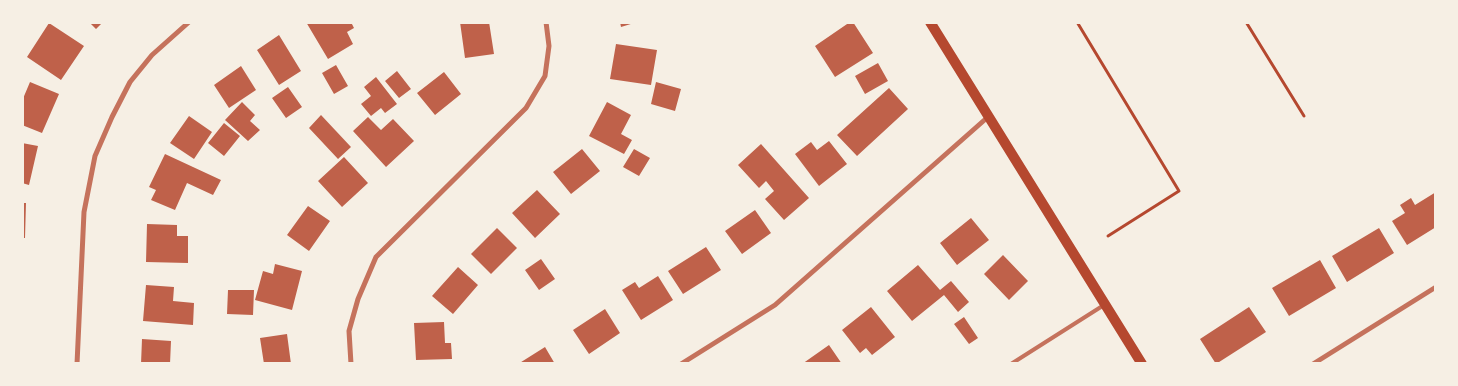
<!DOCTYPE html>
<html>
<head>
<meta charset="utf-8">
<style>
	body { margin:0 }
	#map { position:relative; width:1458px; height:386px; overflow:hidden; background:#f6efe4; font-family:"Titillium Web",sans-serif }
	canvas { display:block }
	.frame { position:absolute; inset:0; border:24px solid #f6efe4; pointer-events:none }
</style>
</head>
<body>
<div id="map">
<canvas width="1458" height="386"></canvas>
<div class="frame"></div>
</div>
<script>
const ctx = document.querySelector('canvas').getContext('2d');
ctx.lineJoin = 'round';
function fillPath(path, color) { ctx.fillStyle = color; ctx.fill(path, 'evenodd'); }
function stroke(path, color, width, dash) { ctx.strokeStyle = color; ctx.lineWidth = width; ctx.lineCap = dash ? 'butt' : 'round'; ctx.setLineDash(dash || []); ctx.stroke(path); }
fillPath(new Path2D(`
	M89 22H103L96 29Z
	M306 22H351L354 28 347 32 353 44 328 59Z
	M460 22H489L494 54 465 58Z
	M620 22H634V23L621 27Z
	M850 22H853L873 53 835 77 815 46Z
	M49 23 84 46 61 80 27 57Z
	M279 35 301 71 279 85 257 50Z
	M616 44 657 50 651 85 610 79Z
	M878 63 888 81 865 94 855 76Z
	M336 65 348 86 334 94 322 73Z
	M241 66 256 90 229 108 214 85Z
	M397 71 411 89 399 98 385 81Z
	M444 72 461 94 435 115 417 93Z
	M376 77 397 104 385 113 381 108 371 116 361 104 371 96 364 87Z
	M30 82 59 94 42 133 22 125V101Z
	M656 82 681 89 675 111 651 104Z
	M288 87 302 107 286 118 272 98Z
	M889 88 908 109 857 156 837 135Z
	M242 102 255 115 250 121 260 130 248 141 225 120Z
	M607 102 631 115 621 134 632 140 624 154 589 136Z
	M321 115 351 147 338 159 309 128Z
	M189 116 212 132 194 159 170 143Z
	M368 117 381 130 393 119 414 141 386 167 353 131Z
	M224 123 240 136 224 156 208 143Z
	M829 141 847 164 819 186 795 154 811 142 817 150Z
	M22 143 38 146 29 185 22 183Z
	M761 144 809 198 784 220 765 199 774 191 766 181 759 188 738 165Z
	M582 149 600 171 571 194 553 172Z
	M634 149 650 158 639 176 623 167Z
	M165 154 221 180 213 195 187 183 175 210 151 200 156 190 149 187Z
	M344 157 368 183 342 207 318 181Z
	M537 190 560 214 535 238 512 213Z
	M1436 192V227L1407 245 1392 221 1405 213 1400 205 1411 198 1415 205Z
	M22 203H26L25 238H22Z
	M308 206 330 221 309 251 287 235Z
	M755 210 771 233 742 254 725 231Z
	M971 218 989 240 957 265 940 243Z
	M147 224 177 225V236H188V263L146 262Z
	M497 228 517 248 491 274 471 254Z
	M1379 228 1394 253 1347 282 1332 256Z
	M706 247 721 270 683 294 668 271Z
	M1003 255 1028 281 1009 300 984 274Z
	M541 259 555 279 539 290 525 270Z
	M1320 260 1336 288 1289 316 1272 288Z
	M275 264 302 271 292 310 255 300 263 271 273 274Z
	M918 265 940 290 951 281 969 302 958 312 944 295 912 321 887 291Z
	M458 267 478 285 453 314 432 296Z
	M658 276 673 300 641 320 622 290 635 282 639 288Z
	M146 285 174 287 173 301 194 303 193 325 143 321Z
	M228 290H254L253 315 227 314Z
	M871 307 895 337 872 355 866 348 860 353 842 330Z
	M1249 307 1266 332 1216 364 1200 339Z
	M605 309 620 333 589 354 573 330Z
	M964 317 978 338 969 344 954 324Z
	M444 322 445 343H451L452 359 416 360 414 323Z
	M287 334 291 364H264L260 338Z
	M142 339 171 341 170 364H141Z
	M829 345 842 364H802Z
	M545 347 555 364H518Z`), '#bf614a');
stroke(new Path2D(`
	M1077 22 1179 191 1108 236
	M1246 22 1304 116`), '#b5482f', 3);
stroke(new Path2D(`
	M1011 364 1104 305`), '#c5725c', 4);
stroke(new Path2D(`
	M77 364 84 212 95 156 112 117 130 82 152 55 189 22
	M351 364 349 331 358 299 376 257 526 108 545 76 549 46 546 22
	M681 364 775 305 989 116
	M1313 364 1436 287`), '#c5725c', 5);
stroke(new Path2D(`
	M930 22 1142 364`), '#b5482f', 10);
</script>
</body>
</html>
